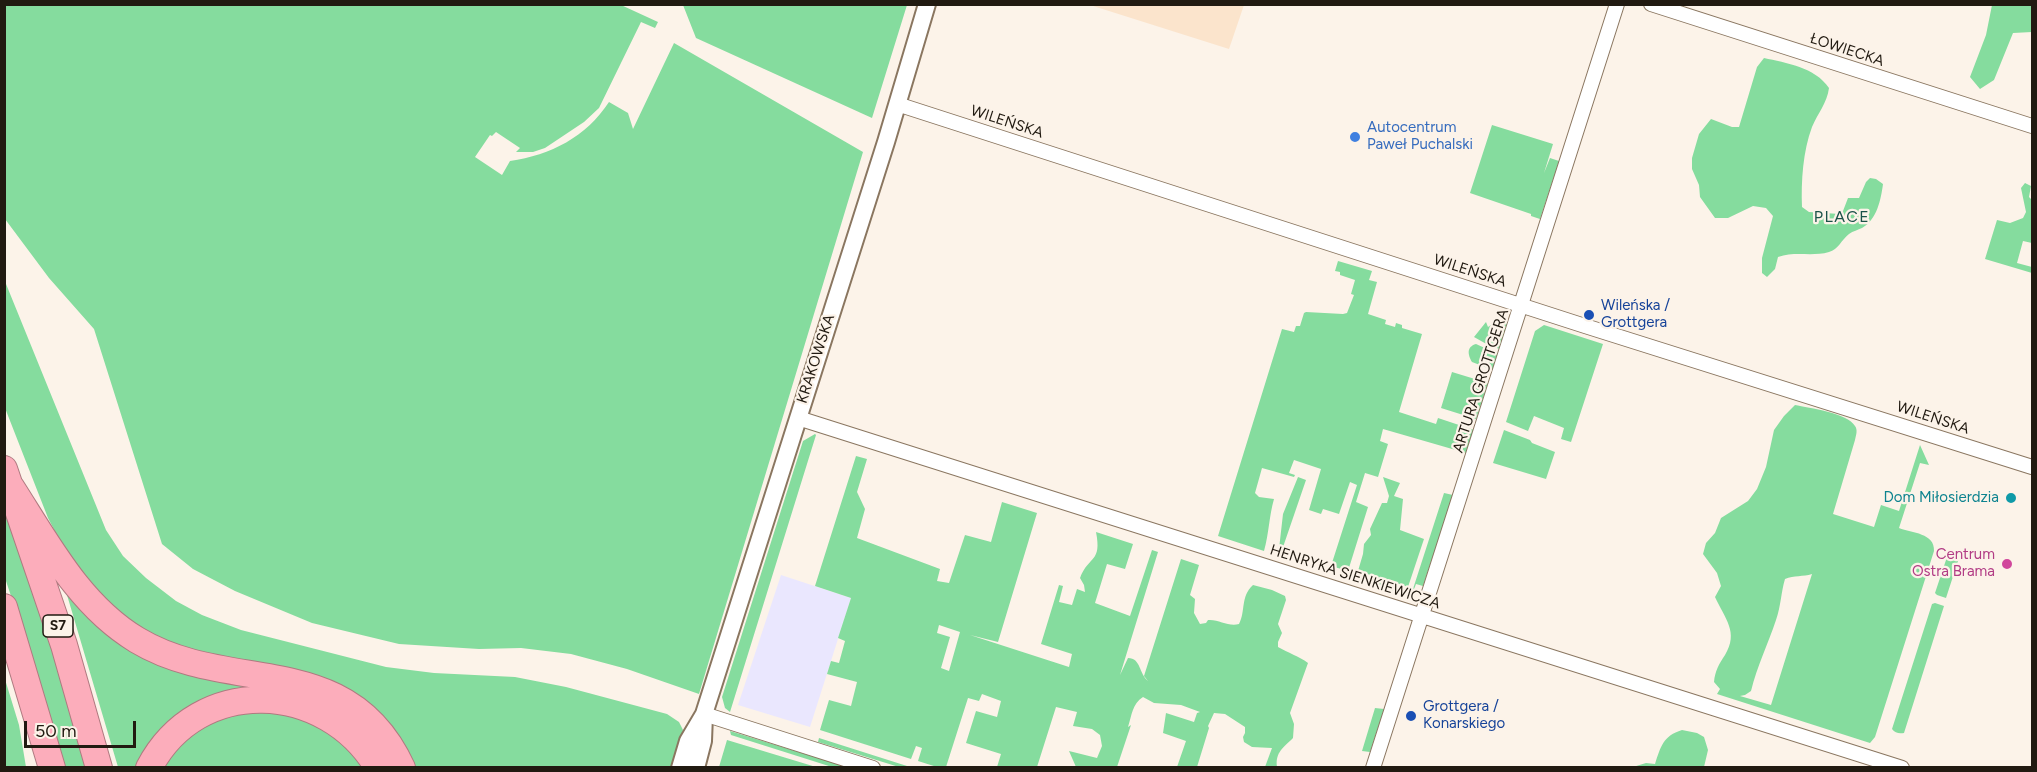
<!DOCTYPE html>
<html>
<head>
<meta charset="utf-8">
<style>
	body { margin:0 }
	#map { position:relative; width:2037px; height:772px; overflow:hidden; background:#fcf3e9; font-family:Figtree,sans-serif }
	canvas { display:block }
	.frame { position:absolute; inset:0; border:6px solid #211a11; pointer-events:none }
	.scale { position:absolute; left:24px; top:721px; width:112px; height:27px; box-sizing:border-box; border:3px solid #211a11; border-top:0; padding-left:8px; font-size:18px; line-height:21px; white-space:nowrap; color:#211a11; -webkit-text-stroke:4px #fcf3e9; paint-order:stroke }
</style>
</head>
<body>
<div id="map">
<canvas width="2037" height="772"></canvas>
<div class="frame"></div>
<div class="scale">50 m</div>
</div>
<script>
const ctx = document.querySelector('canvas').getContext('2d');
ctx.lineJoin = 'round';
function fillPath(path, color) { ctx.fillStyle = color; ctx.fill(path, 'evenodd'); }
function stroke(path, color, width, dash) { ctx.strokeStyle = color; ctx.lineWidth = width; ctx.lineCap = dash ? 'butt' : 'round'; ctx.setLineDash(dash || []); ctx.stroke(path); }
function write(font, color, halo, rows, align = 'center') {
  ctx.font = font + ' Figtree,sans-serif'; ctx.lineWidth = 4.5; ctx.setLineDash([]); ctx.textBaseline = 'middle'; ctx.strokeStyle = halo; ctx.fillStyle = color; for (const [text, x, y, turn = 0] of rows) {
    ctx.save(); ctx.translate(x, y); ctx.rotate((+turn || 0) * Math.PI / 180); ctx.textAlign = isNaN(turn) ? turn : align; if (halo) ctx.strokeText(text, 0, 0); ctx.fillText(text, 0, 0); ctx.restore();
  }
}
fillPath(new Path2D(`
	M781 575 851 598 810 727 738 705Z`), '#eae7fe');
fillPath(new Path2D(`
	M1090 5 1244 4V5L1229 49Z`), '#fbe4cc');
fillPath(new Path2D(`
	M5 4 621 5 658 22 655 28 641 22 599 108 584 122 545 148 533 152H516L520 148 496 132 492 136 490 135 475 157 502 175 510 161C551 155 586 137 609 102L628 113 633 129 674 43 863 152 699 694 627 669 571 654 521 648 479 649 399 644 312 623 235 591 193 569 162 544 94 329 49 278 5 219Z
	M683 5V4L907 5 872 118 696 38Z
	M1992 5H2032V32L2013 33 1994 80 1980 89 1970 77 1986 35Z
	M1764 58C1786 63 1815 67 1829 88 1827 103 1818 113 1812 127 1803 151 1801 181 1802 207L1809 212 1840 214 1843 211 1848 198H1859L1866 182 1870 178 1876 179 1883 184C1881 199 1877 220 1862 228 1858 230 1853 231 1849 234 1842 239 1838 250 1829 252 1812 257 1795 251 1778 257L1775 269 1767 277 1762 273V258L1773 216 1766 208 1753 206 1728 218H1715L1700 197 1699 185 1692 169V158L1699 134 1711 119 1732 127H1739L1757 67Z
	M1492 125 1553 144 1544 173 1550 158 1559 161 1540 219 1531 216V214L1470 193Z
	M2025 183 2031 186 2029 197 2032 200V243L2023 241 2017 263 2032 267V273L1985 259 1997 220 2010 223 2023 218 2026 212 2021 188Z
	M1338 261 1372 271 1369 280 1377 282 1368 314 1386 320 1385 324 1395 327 1396 323 1402 325V328L1422 334 1399 412 1436 424 1438 418 1474 430 1466 453 1383 429 1380 441 1388 444 1378 477 1365 473 1356 502 1368 507 1348 571 1331 566 1357 485 1350 482 1339 514 1323 509 1321 514 1309 510 1321 469 1294 460 1289 473 1295 475 1294 477 1262 468 1255 493 1259 497 1274 499C1269 516 1269 534 1264 551L1218 536 1282 329 1294 332 1296 326H1300L1304 313 1306 312 1343 314 1347 313 1354 295 1351 294 1355 280 1340 275V272L1335 271Z
	M4 279 106 530 123 556 146 578 176 601 202 615 241 630 386 667 434 673 515 677 566 687 667 714 679 722 683 730 672 767H413L406 751 391 729 194 653 142 631 106 604 62 545 48 518 5 408Z
	M1486 322 1488 327 1494 323H1507L1500 349 1490 346 1474 337Z
	M1544 325 1603 344 1571 442 1561 439 1564 428 1534 416 1528 431 1506 422 1535 331Z
	M1476 344 1498 354 1493 370 1472 362C1468 355 1466 347 1476 344Z
	M1452 372 1488 383 1476 419 1441 408Z
	M1795 405C1809 408 1848 413 1855 426 1858 430 1856 435 1855 440L1833 514 1874 527 1881 505 1899 511 1920 445 1929 465 1920 463 1899 528C1912 533 1935 533 1934 551L1875 737 1870 743 1717 694 1720 689 1714 682C1715 671 1719 664 1725 655 1739 632 1725 619 1715 597L1721 586 1717 573 1703 554 1706 543 1715 533 1721 518 1748 501 1757 489 1766 467 1774 430 1784 416ZM1812 574 1771 705 1740 696 1745 695 1751 691C1757 666 1768 644 1776 620 1781 606 1781 592 1785 579 1794 575 1803 577 1812 574Z
	M1504 430 1530 440 1532 443 1555 452 1546 479 1493 463Z
	M815 434 816 435 730 712 725 708 722 697 803 441Z
	M856 456 867 459 857 492 865 509 857 538 940 569 937 581 949 583 965 535 991 542 1002 502 1037 513 998 642 970 635 1069 667 1072 654 1041 644 1059 585 1063 586 1059 602 1072 605 1077 589 1085 592 1084 585 1080 578C1089 555 1102 563 1096 532L1133 544 1125 569 1107 564 1095 603 1130 616 1152 550 1158 552 1120 675 1128 658C1141 658 1139 674 1148 681L1144 676 1181 559 1199 565 1190 595 1195 599 1194 613 1200 624 1206 623 1208 620C1219 619 1228 627 1239 624 1246 611 1240 597 1253 585L1272 590 1285 596 1286 600 1278 624 1282 633 1278 642V647C1288 653 1299 656 1308 663L1290 713 1294 724 1293 738C1284 747 1275 752 1277 767H1265L1272 748 1252 747 1244 742 1243 737 1245 733V727L1225 714 1214 713 1208 726 1209 728 1197 767H1177L1186 741 1163 733 1166 713 1194 722 1197 713 1200 712 1181 705 1154 703 1143 697C1132 704 1132 715 1128 727L1131 725 1117 767H1076L1069 751 1097 758 1102 746 1100 735 1092 729 1073 726 1077 712 1056 707 1037 767H997L1001 754 966 743 976 711 997 717 1001 701 982 694 979 701 968 698 946 767H937L918 761 922 748 916 746 911 759 820 730 829 700 851 706 857 682 827 674 831 661 839 663 845 641 838 638 851 598 815 586ZM939 625 960 632 949 671 941 668 950 637 937 633Z
	M1298 477 1306 480 1282 550 1279 549 1283 514Z
	M1383 477 1400 483 1394 496 1403 499 1400 530 1424 539 1408 587 1358 571 1363 554 1364 544 1371 535 1370 529 1382 503H1387L1389 496Z
	M1444 493 1453 495 1423 586 1416 584 1413 592 1408 596 1372 585 1374 580 1412 592Z
	M4 497 64 677 88 767H62L18 617 5 578Z
	M1948 554 1959 558 1946 598 1937 595 1935 593Z
	M67 595 102 628 256 684 255 690 138 767H118Z
	M1935 603 1944 606 1904 733C1899 734 1895 733 1892 729L1932 604Z
	M4 676 19 725 26 767H5Z
	M1375 708 1384 709 1370 752 1362 751Z
	M275 710 332 732 365 768H160L184 737 224 716Z
	M1682 730 1697 733 1704 737 1708 750 1704 767H1633L1646 763 1655 764C1661 746 1663 736 1682 730Z
	M730 731 847 767H832L731 735Z
	M819 738 907 766 906 767H899L818 742Z
	M727 740 816 767H719Z`), '#85dc9e');
const minor = new Path2D(`
	M1651 4 2032 126
	M897 104 1585 326 2032 467
	M798 418 1902 768
	M704 714 873 768
	M1373 768 1617 4`);
const tertiary = new Path2D(`
	M680 768 688 741 704 714 886 142 927 4
	M696 768 703 741 704 715`);
const motorway = new Path2D(`
	M4 469 64 645 99 768
	M11 487C47 543 79 605 137 640 230 696 347 648 402 768
	M4 607 52 768
	M149 768C198 674 326 680 378 768`);
stroke(minor, '#8a7660', 16);
stroke(tertiary, '#8a7660', 20);
stroke(motorway, '#af7a80', 28);
stroke(minor, '#fff', 14);
stroke(tertiary, '#fff', 16);
stroke(motorway, '#fcadbb', 26);
for (const [x, y, r, color] of [
	[1355,137,6,"#3f7fe0"],
	[1589,315,6,"#1a4fb4"],
	[2011,498,6,"#0f9aa8"],
	[2007,564,6,"#d1479c"],
	[1411,716,6,"#1a4fb4"]
]) { const dot = new Path2D(); dot.arc(x, y, r, 0, 2 * Math.PI); ctx.fillStyle = color; ctx.fill(dot); stroke(dot, '#fcf3e9', 2); }
for (const [x, y, w] of [
	[58,626,30]
]) { const box = new Path2D(); box.roundRect(x - w / 2, y - 11, w, 22, 4.5); ctx.fillStyle = '#fcf3e9'; ctx.fill(box); stroke(box, '#211a11', 1.5); }
write('bold 14px', '#211a11', null, [
	["S7",58,626]
]);
write('15px', '#211a11', '#fcf3e9', [
	["ŁOWIECKA",1847,50,18],
	["WILEŃSKA",1007,122,18],
	["WILEŃSKA",1470,271,18],
	["KRAKOWSKA",816,359,-72],
	["ARTURA GROTTGERA",1481,381,-72],
	["WILEŃSKA",1933,418,18],
	["HENRYKA SIENKIEWICZA",1355,577,18]
]);
write('15px', '#366cbe', '#fcf3e9', [
	["Autocentrum",1367,128],
	["Paweł Puchalski",1367,145]
], 'left');
write('15px', '#164399', '#fcf3e9', [
	["Wileńska /",1601,306],
	["Grottgera",1601,323],
	["Grottgera /",1423,707],
	["Konarskiego",1423,724]
], 'left');
write('15px', '#0d838f', '#fcf3e9', [
	["Dom Miłosierdzia",1999,498]
], 'right');
write('15px', '#b23c85', '#fcf3e9', [
	["Centrum",1995,555],
	["Ostra Brama",1995,572]
], 'right');
ctx.letterSpacing = '1.5px';
write('16px', '#1b5249', '#fcf3e9', [
	["PLACE",1842,217]
]);
ctx.letterSpacing = '0px';
</script>
</body>
</html>
